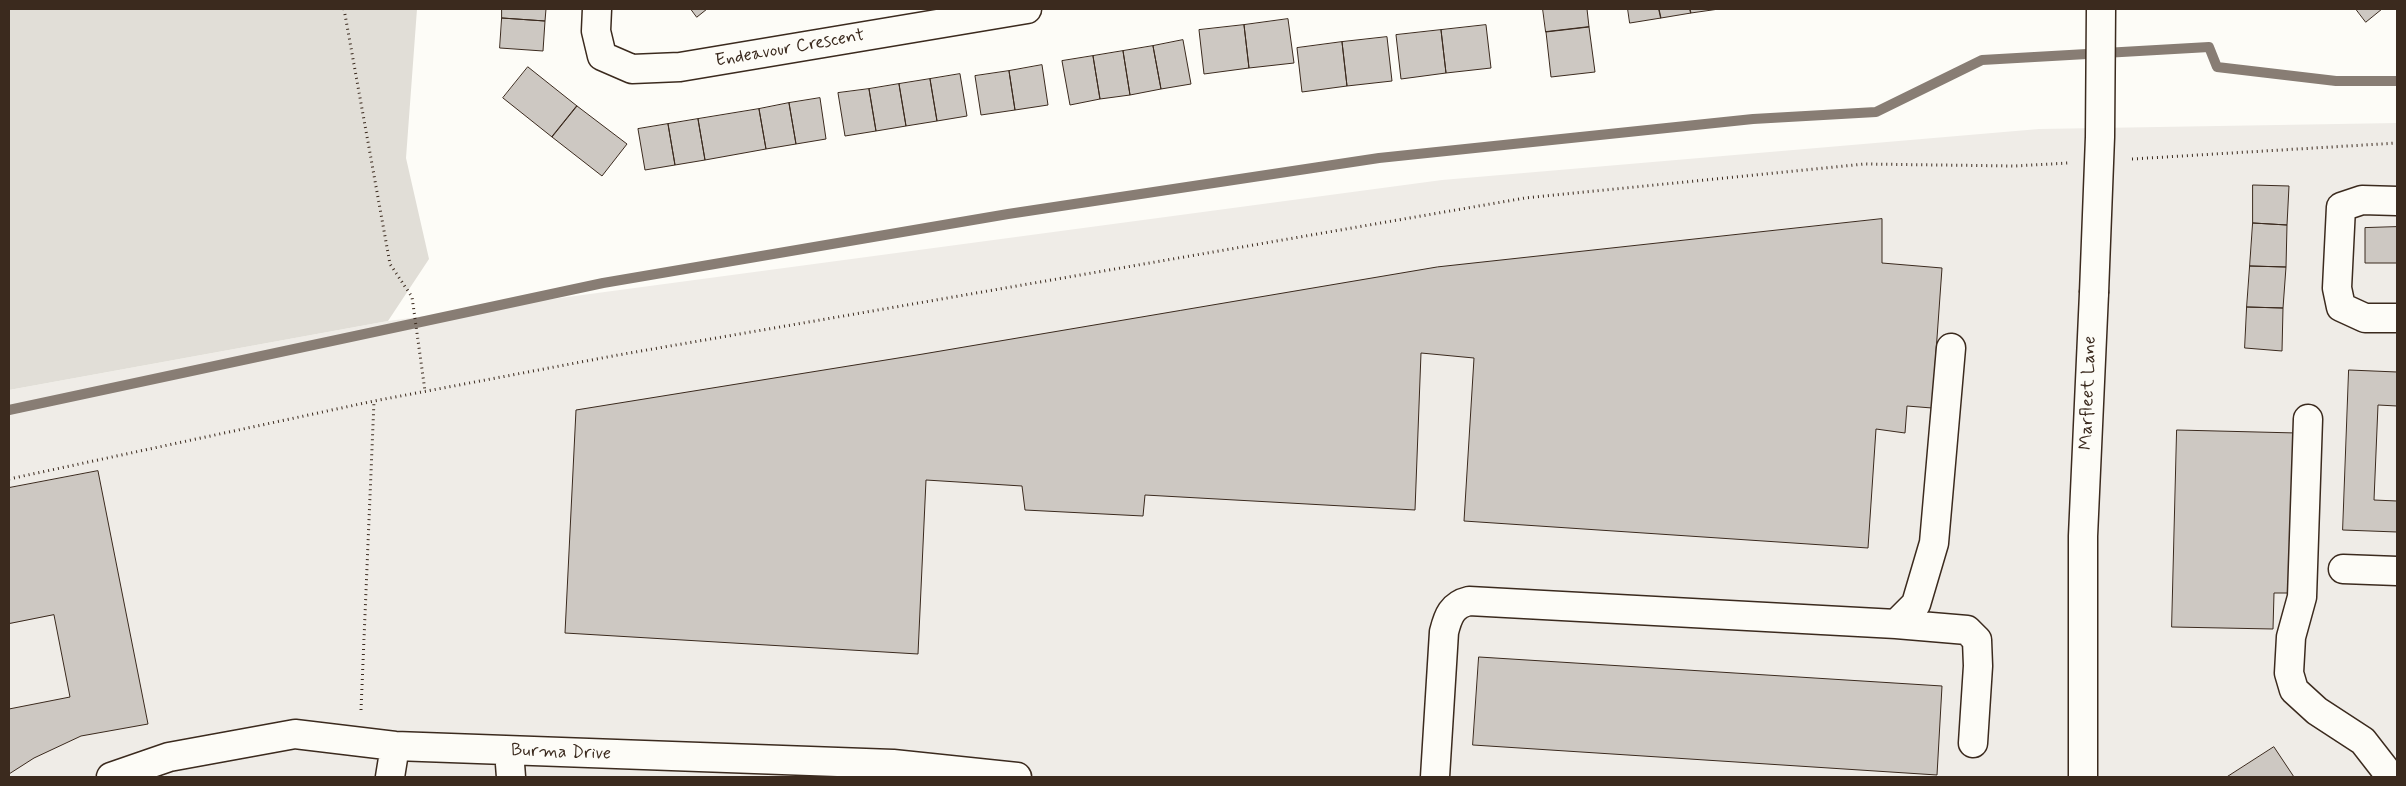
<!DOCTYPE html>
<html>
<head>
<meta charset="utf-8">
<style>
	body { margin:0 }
	#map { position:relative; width:2406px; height:786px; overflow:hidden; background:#fdfcf7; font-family:Mynerve,sans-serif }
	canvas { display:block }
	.frame { position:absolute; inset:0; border:10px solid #3b2a1e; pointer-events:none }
</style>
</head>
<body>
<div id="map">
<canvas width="2406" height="786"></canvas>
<div class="frame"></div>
</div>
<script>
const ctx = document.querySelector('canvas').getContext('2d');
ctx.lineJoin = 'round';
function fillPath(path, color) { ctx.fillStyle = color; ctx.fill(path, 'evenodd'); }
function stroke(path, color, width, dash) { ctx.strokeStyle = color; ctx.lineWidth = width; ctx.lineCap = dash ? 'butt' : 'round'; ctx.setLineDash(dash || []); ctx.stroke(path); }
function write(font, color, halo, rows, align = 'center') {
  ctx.font = font + ' Mynerve,sans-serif'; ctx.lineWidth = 4; ctx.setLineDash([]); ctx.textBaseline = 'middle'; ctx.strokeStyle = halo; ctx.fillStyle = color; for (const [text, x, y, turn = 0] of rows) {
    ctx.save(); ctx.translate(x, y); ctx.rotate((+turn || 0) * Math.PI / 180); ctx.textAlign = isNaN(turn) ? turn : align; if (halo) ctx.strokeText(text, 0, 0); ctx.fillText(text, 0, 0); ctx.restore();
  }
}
fillPath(new Path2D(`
	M2397 123V777H9V390L388 321 1442 180 2039 129Z`), '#efece7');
fillPath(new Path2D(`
	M9 9H417L406 158 429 259 388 321 9 390Z`), '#e1ded7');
stroke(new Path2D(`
	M9 410 603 283 1008 214 1379 158 1753 119 1876 112 1982 60 2209 47 2217 67 2336 81H2397`), '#887d74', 10);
const building = new Path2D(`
	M502 9H546L545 21 502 18Z
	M691 9H707L697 17Z
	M1543 9H1587L1589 27 1546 32Z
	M1628 9H1659L1661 18 1630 23Z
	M1659 9H1690L1691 13 1661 18Z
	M1690 9H1719L1691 13Z
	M2356 9H2382L2366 22Z
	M502 18 545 21 543 51 500 48Z
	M1288 19 1294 63 1249 68 1244 25Z
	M1244 25 1249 68 1204 74 1199 30Z
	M1486 25 1491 68 1446 73 1441 30Z
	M1589 27 1595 72 1551 77 1546 32Z
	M1441 30 1446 73 1401 79 1396 35Z
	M1387 37 1392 81 1347 86 1342 42Z
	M1183 40 1191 84 1161 89 1153 46Z
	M1342 42 1347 86 1302 92 1297 48Z
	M1153 46 1161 89 1130 95 1123 51Z
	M1123 51 1130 95 1100 99 1093 56Z
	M1093 56 1100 99 1070 105 1062 61Z
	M1042 65 1048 105 1015 110 1009 71Z
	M528 67 577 106 552 137 503 98Z
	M1009 71 1015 110 981 115 975 76Z
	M960 74 967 116 937 121 930 79Z
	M930 79 937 121 906 126 899 84Z
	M899 84 906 126 876 131 869 89Z
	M869 89 876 131 845 136 838 93Z
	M820 98 826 139 796 144 789 103Z
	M789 103 796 144 766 149 759 109Z
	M577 106 627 144 602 176 552 137Z
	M759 109 766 149 705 160 698 119Z
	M698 119 705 160 675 165 668 124Z
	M668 124 675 165 645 170 638 129Z
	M2253 185 2289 186 2287 225 2253 223Z
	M1882 219V263L1942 268 1932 408 1907 406 1905 433 1876 429 1868 548 1464 521 1474 358 1421 353 1415 510 1145 495 1143 516 1025 510 1022 486 926 480 918 654 565 633 576 410 923 354 1437 267Z
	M2253 223 2287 225 2286 267 2250 266Z
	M2397 227V263H2365V228Z
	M2250 266 2286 267 2283 308 2247 307Z
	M2247 307 2283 308 2282 351 2245 348Z
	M2349 370 2397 372V406L2378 405 2374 500 2397 501V532L2343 530Z
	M2177 430 2297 433 2293 593H2274L2273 629 2172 627Z
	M98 471 148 724 81 736 34 758 9 774V488Z
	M54 615 70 697 9 709V624Z
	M1479 657 1942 686 1937 775 1473 745Z
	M2274 747 2294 777H2227Z`);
fillPath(building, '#cdc8c2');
stroke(building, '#3b2a1e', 1);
const minor = new Path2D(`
	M597 9 596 31 602 56 632 69 680 67 1027 9
	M2397 201 2362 200 2341 207 2337 288 2341 307 2365 318H2397
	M2308 419 2302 597 2291 637 2289 673 2294 690 2317 711 2363 741 2391 777
	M2343 569 2397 571
	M1896 624 1916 604 1934 543 1951 348
	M509 751 511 777
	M111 777 169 757 295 734 395 746 893 764 1017 777
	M390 777 395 746
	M1435 777 1444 632C1448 616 1452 605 1469 601L1896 624 1967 630 1977 640 1978 666 1973 743
	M2083 777V536L2094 293`);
stroke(minor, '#3b2a1e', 31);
stroke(new Path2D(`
	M344 9 390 264 412 297 425 391
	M2132 159 2397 143
	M9 479 374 401 618 355 1525 198 1864 164 2015 166 2068 163
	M361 710 374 401`), '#3b2a1e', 3, [1, 4]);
stroke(minor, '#fdfcf7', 28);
const minorBridge = new Path2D(`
	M2094 293 2100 137 2101 9`);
stroke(minorBridge, '#3b2a1e', 31, []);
stroke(minorBridge, '#fdfcf7', 28);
write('18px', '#3b2a1e', '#fdfcf7', [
	["Endeavour Crescent",790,49,-10],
	["Marfleet Lane",2089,393,-88],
	["Burma Drive",561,753,2]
]);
</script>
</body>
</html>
